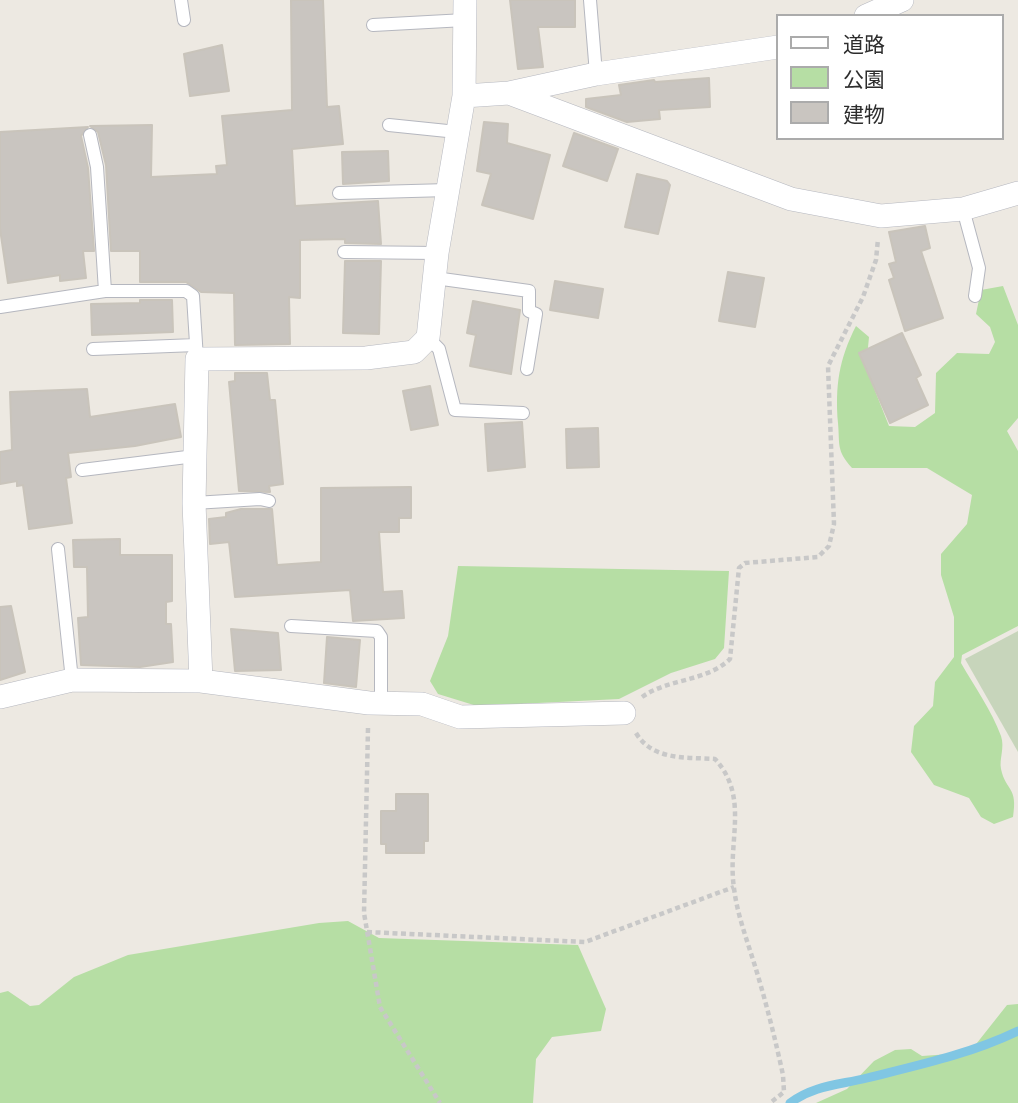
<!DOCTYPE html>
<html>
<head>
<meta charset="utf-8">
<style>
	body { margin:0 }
	#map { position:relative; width:1018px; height:1103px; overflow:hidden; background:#ede9e2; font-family:Roboto,"Noto Sans JP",sans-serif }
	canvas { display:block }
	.legend { position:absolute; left:776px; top:14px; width:228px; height:126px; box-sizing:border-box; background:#fff; border:2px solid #ababab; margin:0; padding:9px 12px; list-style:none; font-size:21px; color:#2d2d2d }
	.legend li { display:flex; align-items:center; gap:14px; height:35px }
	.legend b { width:35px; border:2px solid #ababab }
</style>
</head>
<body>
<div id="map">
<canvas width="1018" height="1103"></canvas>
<ul class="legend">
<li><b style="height:9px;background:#fff"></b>道路</li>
<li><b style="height:19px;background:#b6dea4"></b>公園</li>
<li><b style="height:19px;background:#c9c5c0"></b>建物</li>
</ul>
</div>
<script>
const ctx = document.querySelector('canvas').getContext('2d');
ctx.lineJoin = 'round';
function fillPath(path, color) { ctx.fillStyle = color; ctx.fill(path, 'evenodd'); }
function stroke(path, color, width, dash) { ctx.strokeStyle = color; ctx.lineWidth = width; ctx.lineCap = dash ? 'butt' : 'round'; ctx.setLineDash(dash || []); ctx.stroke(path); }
fillPath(new Path2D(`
	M1003 286 1018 325V418L1007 431 1018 451V626L962 655 961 663C974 686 992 711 1001 736 1005 748 999 759 1001 769 1006 792 1018 786 1013 817L994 824 981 817 969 798 934 785 911 752 914 726 933 706 935 682 954 657V617L941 575V554L967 524 972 495 927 468H852C836 450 840 445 838 423 835 386 839 359 856 326L869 337 866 368 889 426 915 427 935 413 936 373 957 353 989 354 995 342 990 327 976 314 981 290Z
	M458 566 729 571 724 648 715 659 671 673 619 699 477 706 438 694 430 681 448 636Z
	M348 921 379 938 578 945 606 1009 601 1031 552 1037 536 1059 533 1103H0V993L8 991 30 1006 39 1005 74 977 128 955 319 923Z
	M1018 1004V1103H816L847 1089 874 1061 895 1050 911 1049 922 1056 950 1054 973 1048 1007 1005Z`), '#b6dea4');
fillPath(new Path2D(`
	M1018 631V752L965 659Z`), '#c7d5bb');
stroke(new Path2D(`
	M790 1103C814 1085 839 1085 867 1078 919 1065 970 1054 1018 1031`), '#80c6e3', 9);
const building = new Path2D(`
	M291 0H323L327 107 339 106 343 144 292 149 295 206 378 201 381 244 345 243V239L300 240V298L289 297 290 344 235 345 234 293 201 292 186 282H140V251H111L106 165 98 132 90 126 152 125 151 177 217 174 216 166 227 165 222 116 292 110Z
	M510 0H575V27H538L543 67 518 69Z
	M222 45 229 91 190 96 184 54Z
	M709 78 710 107 659 110 660 119 627 122 586 107V99L621 95 619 85 654 80 655 82Z
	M484 122 508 124 507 143 550 155 533 219 482 205 491 174 477 171Z
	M88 127 81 136 88 168 94 251H83L86 278 60 281V275L8 283 0 229V132Z
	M574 133 618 149 607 181 563 166Z
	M388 151 389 181 343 184 342 152Z
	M637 174 667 181 670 185 658 234 625 227Z
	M925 226 930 248 921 251 943 318 905 331 889 280 894 278 889 264 896 262 889 232Z
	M345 261H381L379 334 343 333Z
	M728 272 764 278 755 327 719 321Z
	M555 281 603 289 598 318 550 310Z
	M140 300H172L173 332 92 335 91 304 140 303Z
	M473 301 520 310 511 374 470 366 476 335 467 333Z
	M902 333 921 375 916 378 928 405 890 423 859 353Z
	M235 373H267L270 400H275L283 484 269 486 270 492 239 491 229 382 235 381Z
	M430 386 438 425 411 430 403 391Z
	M87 389 90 417 175 404 181 437 135 446 68 453 71 477 66 478 72 523 29 529 23 485 17 486V481L0 484V452L12 450 10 392Z
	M522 422 525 467 488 471 485 424Z
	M598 428 599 467 567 468 566 429Z
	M411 487V518H399V532H379L383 592 402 591 404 618 353 621 350 590 235 597 229 542 210 544 209 519 226 517V513L241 509H272L277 565 321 562V488Z
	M120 539V555H172V601L166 602V624H171L173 662 140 667 81 665 78 618 88 617 87 567H74L73 540Z
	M11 606 25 672 0 680V607Z
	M231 629 278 633 281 670 235 671Z
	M327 637 360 640 356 687 324 683Z
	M396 794H428V841H424V853H386V844H381V811H396Z`);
fillPath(building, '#c9c5c0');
stroke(building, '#c9c4bb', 2);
const service = new Path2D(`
	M181 0 184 20
	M590 0 596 74
	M373 25 465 20
	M389 125 457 132
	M90 135 97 167 105 291
	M339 193 448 190
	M963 209 979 268 975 296
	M344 252 437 253
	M435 278 529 291V311L536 314 527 369
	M0 307 105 291H186L193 296 197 359
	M428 338 439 349 455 410 523 413
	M93 349 196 345
	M82 470 195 456
	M194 503 260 499 269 501
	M58 549 72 680
	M291 626 377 631 381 637V703`);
const minor = new Path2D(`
	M866 16 902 0
	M509 93 791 199 881 216 963 209 1018 193
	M464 96 465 0
	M201 681 194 503 197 359 366 358 414 352 428 338 437 253 464 96 509 93 596 74 778 47
	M0 697 72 680 201 681 369 703 422 704 460 717 624 713`);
stroke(service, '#b5b7bf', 14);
stroke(minor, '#b5b7bf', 24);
stroke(new Path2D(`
	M642 697C669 678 706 682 730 659L739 568 745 563 818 557 829 546 834 524 828 366 863 297 876 260 878 239
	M368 728 364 913 380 1007 440 1103
	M636 733C653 761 686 757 715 759 750 797 727 842 734 888 737 914 747 940 755 966 766 1002 775 1038 783 1075L784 1092 770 1103
	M367 932 585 942 734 887`), '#c8c8c8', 4.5, [5, 3.5]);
stroke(service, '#fff', 12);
stroke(minor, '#fff', 23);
</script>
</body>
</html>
